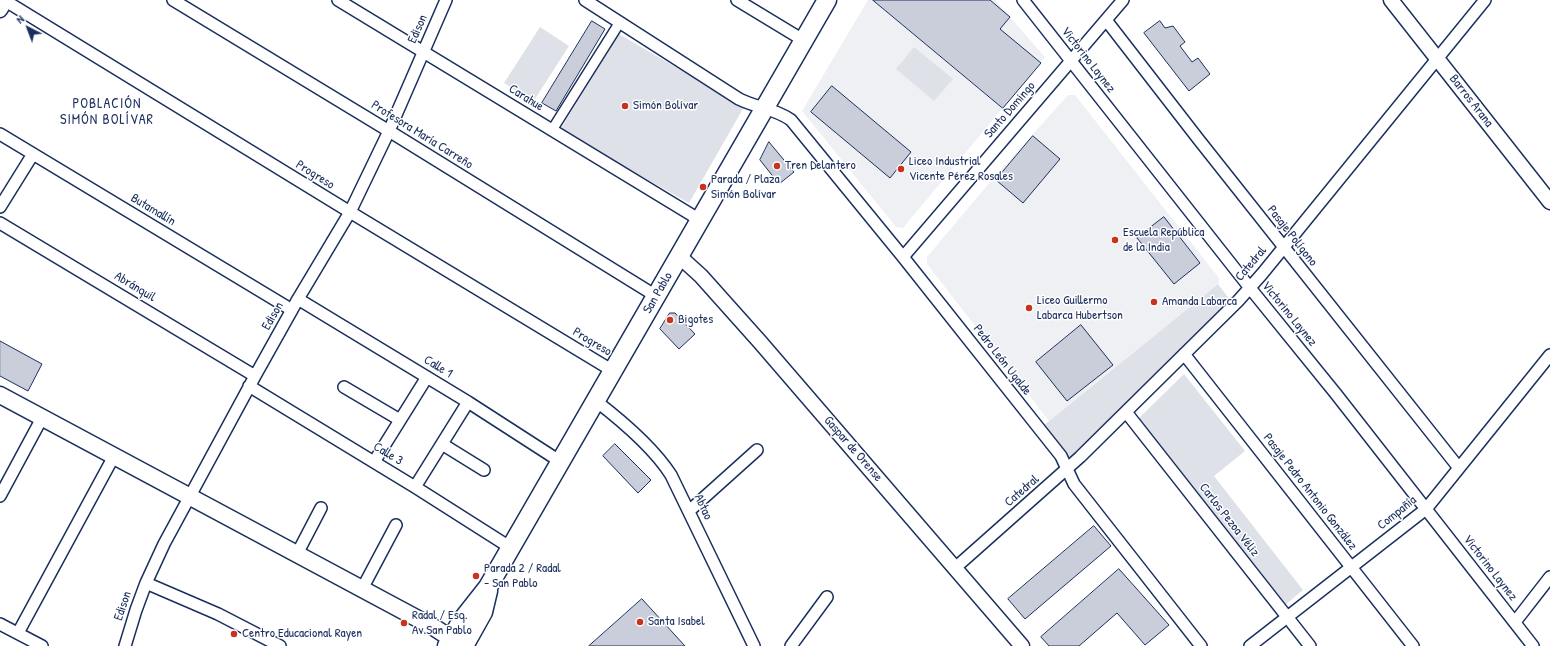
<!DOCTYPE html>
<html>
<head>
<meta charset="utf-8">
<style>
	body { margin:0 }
	#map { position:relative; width:1550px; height:646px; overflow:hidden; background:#fff; font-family:"Patrick Hand",sans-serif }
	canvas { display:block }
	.north { position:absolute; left:8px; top:8px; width:40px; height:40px; -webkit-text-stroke:3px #fff; paint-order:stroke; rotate:318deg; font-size:11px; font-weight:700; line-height:16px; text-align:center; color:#1b2f5e }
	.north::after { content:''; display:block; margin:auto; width:14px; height:18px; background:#1b2f5e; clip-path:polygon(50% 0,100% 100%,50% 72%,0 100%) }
</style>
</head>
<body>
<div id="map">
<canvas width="1550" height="646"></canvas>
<div class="north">N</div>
</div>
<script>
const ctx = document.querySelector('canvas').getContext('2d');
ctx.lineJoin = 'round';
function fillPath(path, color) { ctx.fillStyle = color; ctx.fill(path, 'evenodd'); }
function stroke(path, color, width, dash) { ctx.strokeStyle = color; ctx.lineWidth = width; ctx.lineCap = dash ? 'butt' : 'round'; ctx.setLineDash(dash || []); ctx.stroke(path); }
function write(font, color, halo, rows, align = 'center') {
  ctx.font = font + ' "Patrick Hand",sans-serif'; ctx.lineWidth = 3; ctx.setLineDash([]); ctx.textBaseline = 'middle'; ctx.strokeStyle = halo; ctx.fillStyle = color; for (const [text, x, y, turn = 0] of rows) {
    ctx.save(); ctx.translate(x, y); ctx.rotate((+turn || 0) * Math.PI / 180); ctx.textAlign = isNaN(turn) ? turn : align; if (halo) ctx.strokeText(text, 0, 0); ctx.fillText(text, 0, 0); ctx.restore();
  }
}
fillPath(new Path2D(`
	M868 0H995L1045 57 903 228 896 227 802 111Z
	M1068 95H1075L1219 278V283L1049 421 927 264V257L990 182Z`), '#eff0f4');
fillPath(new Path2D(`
	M540 27 569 46 533 102 504 83Z
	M619 34 744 107 689 203 560 130Z
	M914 47 953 79 934 101 896 69Z
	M1218 284 1230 300 1070 457 1043 426Z
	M1184 374 1245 451 1214 476 1303 590 1285 605 1139 418Z`), '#dee1e7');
const building = new Path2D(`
	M873 0H990L1010 17 1000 29 1041 63 1003 108Z
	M592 21 605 29 556 111 542 103Z
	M1160 21 1165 28 1173 26 1185 42 1180 46 1192 62 1198 58 1210 74 1189 91 1144 33Z
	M832 86 911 152 890 178 811 112Z
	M1033 136 1060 159 1023 203 996 180Z
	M769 142 794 172 779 184 760 160Z
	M1164 217 1200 263 1174 284 1137 238Z
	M670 313H675L695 334 679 349 660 329Z
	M1081 325 1113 365 1067 401 1036 362Z
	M0 341 42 364 28 391 0 376Z
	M615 444 651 480 638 493 603 456Z
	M1094 526 1111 546 1025 619 1008 599Z
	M1119 569 1169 625 1145 645 1117 613 1079 646H1049L1041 637Z
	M642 599 685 646H589Z`);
fillPath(building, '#caceda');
stroke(building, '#1b2f5e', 1);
const pedestrian = new Path2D(`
	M552 130 620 22`);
const minor = new Path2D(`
	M4 0 350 212 613 371
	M173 0 389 131 656 296
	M338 0 700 220
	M585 0 739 99C757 108 774 108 791 120L903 257 1061 456 1074 484 1201 646
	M737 0 803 40
	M1023 0 1250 288 1336 394 1533 646
	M1106 20 1199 140 1459 468
	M0 134 292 310
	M0 207 33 154
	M0 223 255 376
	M903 257 1123 0
	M298 299 468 402 561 462
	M1184 354 1413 646
	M249 386 415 487 511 548
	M344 387 400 420
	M596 401C622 421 653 447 671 475L754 646
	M1126 412 1310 646
	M442 444 484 470
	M374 462 427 377
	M415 487 468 402
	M0 496 42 418
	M689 511 757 450
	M297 554 321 508
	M955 568 1080 457 1238 301 1262 274 1485 0
	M146 583 218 614 280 646
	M362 589 396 525
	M1515 622 1550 577
	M0 624 42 646
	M18 633 114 456
	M125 646 136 610 146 583 164 544 255 376 298 299 350 212 389 131 446 0
	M791 646 827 597
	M1250 646 1426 509 1550 355`);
const tertiary = new Path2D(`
	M1391 0 1550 202
	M0 10 6 0
	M679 256 701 276 760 342 1022 646`);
const secondary = new Path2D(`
	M0 395 435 628 461 645`);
const primary = new Path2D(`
	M447 646 462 620 488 587 827 0
	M464 646 483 612 488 591`);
stroke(pedestrian, '#1b2f5e', 12);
stroke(minor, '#1b2f5e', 14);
stroke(tertiary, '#1b2f5e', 17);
stroke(secondary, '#1b2f5e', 19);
stroke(primary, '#1b2f5e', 21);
stroke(pedestrian, '#fff', 9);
stroke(minor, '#fff', 11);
stroke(tertiary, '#fff', 14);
stroke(secondary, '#fff', 16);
stroke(primary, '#fff', 18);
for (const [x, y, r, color] of [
	[625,106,4,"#c8321e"],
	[777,166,4,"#c8321e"],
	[901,169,4,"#c8321e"],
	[703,187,4,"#c8321e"],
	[1115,240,4,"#c8321e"],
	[1154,302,4,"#c8321e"],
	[1029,308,4,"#c8321e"],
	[670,320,4,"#c8321e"],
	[476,576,4,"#c8321e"],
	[640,622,4,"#c8321e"],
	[404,623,4,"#c8321e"],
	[234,634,4,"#c8321e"]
]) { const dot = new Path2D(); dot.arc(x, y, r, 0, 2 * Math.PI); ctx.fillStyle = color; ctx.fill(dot); stroke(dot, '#fff', 1.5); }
write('13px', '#1b2f5e', '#fff', [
	["Edison",418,29,-66],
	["Victorino Laynez",1088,60,52],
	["Carahue",526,98,32],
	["Barros Arana",1471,101,52],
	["Santo Domingo",1010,110,-49],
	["Profesora María Carreño",422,135,32],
	["Progreso",315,175,32],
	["Butamallín",153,210,31],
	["Pasaje Polígono",1292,236,52],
	["Catedral",1251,264,-50],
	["Abránquil",135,287,31],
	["San Pablo",658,293,-60],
	["Victorino Laynez",1289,314,51],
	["Edison",273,316,-60],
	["Progreso",592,342,31],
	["Pedro León Ugalde",1002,360,52],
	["Calle 1",438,367,31],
	["Gaspar de Orense",853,449,49],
	["Calle 3",388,454,31],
	["Catedral",1022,491,-41],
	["Pasaje Pedro Antonio González",1310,492,52],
	["Abtao",703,507,65],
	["Compañía",1397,513,-39],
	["Carlos Pezoa Véliz",1229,520,52],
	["Victorino Laynez",1490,568,52],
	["Edison",123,606,-71]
]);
write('13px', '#1b2f5e', '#fff', [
	["Simón Bolívar",633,106],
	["Liceo Industrial",909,162],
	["Vicente Pérez Rosales",909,177],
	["Tren Delantero",785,166],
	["Parada / Plaza",711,180],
	["Simón Bolívar",711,195],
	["Escuela República",1123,233],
	["de la India",1123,248],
	["Liceo Guillermo",1037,301],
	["Labarca Hubertson",1037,316],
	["Amanda Labarca",1162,302],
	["Bigotes",678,320],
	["Parada 2 / Radal",484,569],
	["- San Pablo",484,584],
	["Radal / Esq.",412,616],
	["Av.San Pablo",412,631],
	["Santa Isabel",648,622],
	["Centro Educacional Rayen",242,634]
], 'left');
ctx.letterSpacing = '1px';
write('14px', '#1b2f5e', '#fff', [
	["POBLACIÓN",107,104],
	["SIMÓN BOLÍVAR",107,120]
]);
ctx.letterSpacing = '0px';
</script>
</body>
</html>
